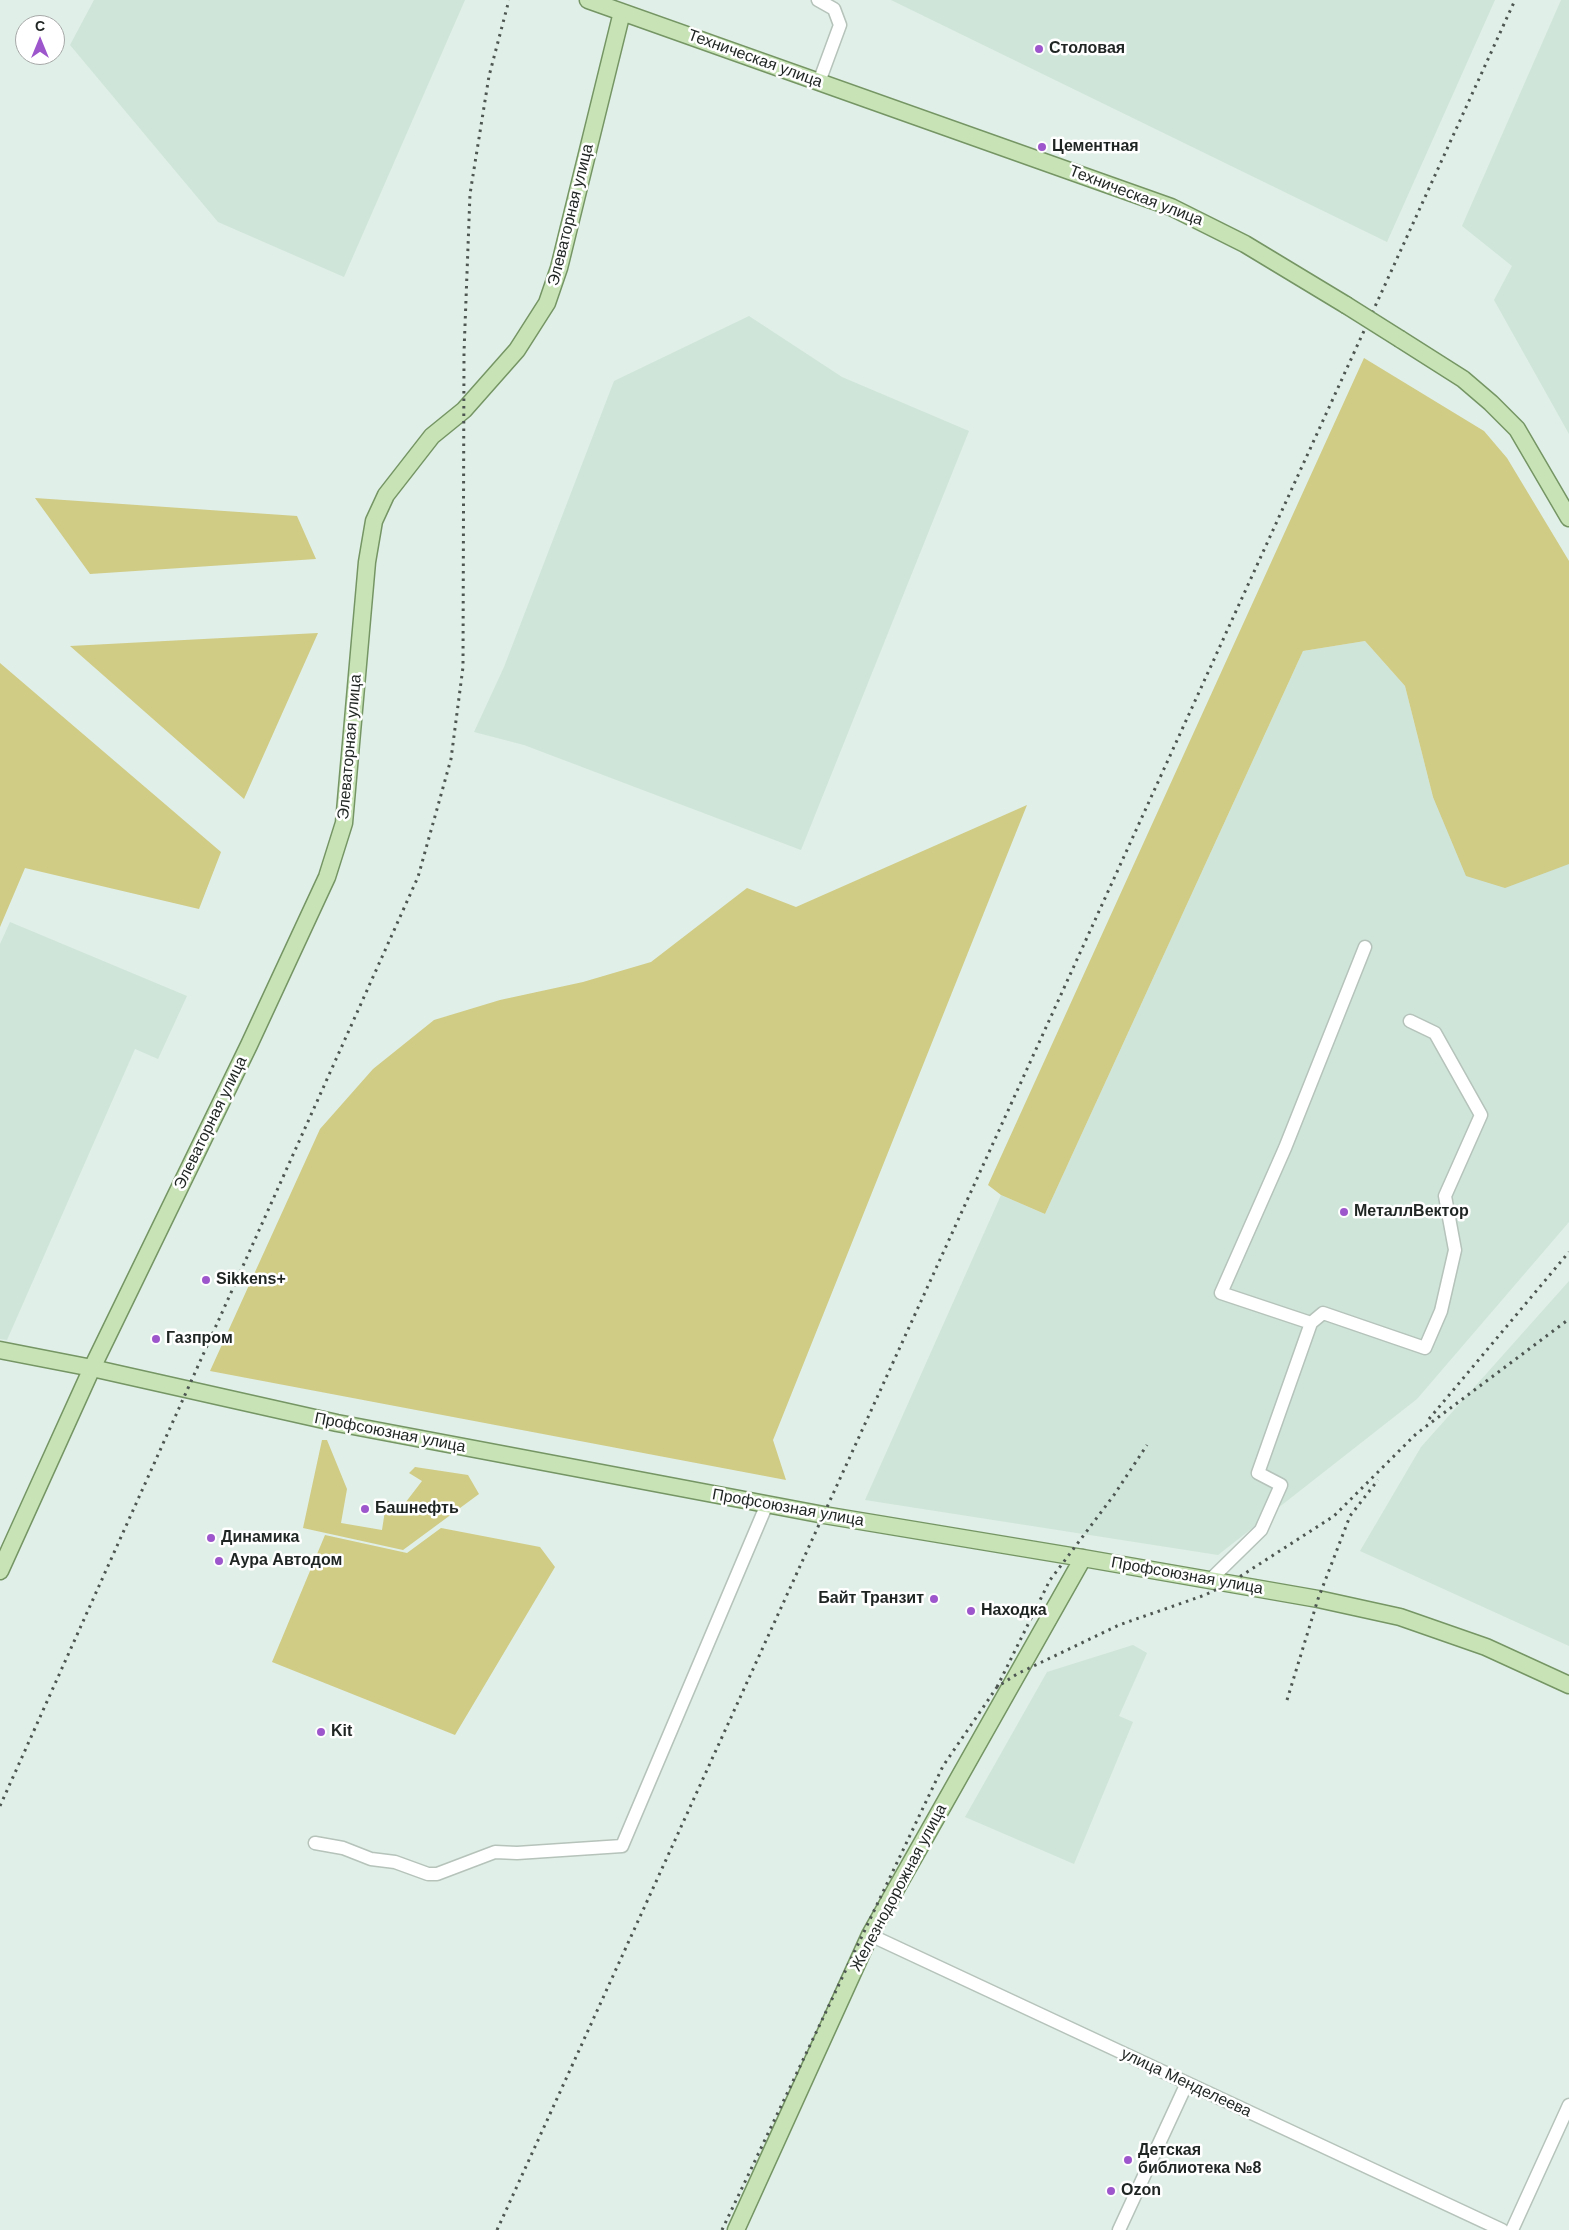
<!DOCTYPE html>
<html>
<head>
<meta charset="utf-8">
<style>
	body { margin:0 }
	#map { position:relative; width:1569px; height:2230px; overflow:hidden; background:#e0efe7; font-family:Arial,sans-serif }
	canvas { display:block }
	.north { position:absolute; left:15px; top:15px; width:50px; height:50px; box-sizing:border-box; background:#fff; border:1px solid #a5a8a7; border-radius:50%; rotate:0deg; font-size:14px; font-weight:700; line-height:20px; text-align:center; color:#1f2522 }
	.north::after { content:''; display:block; margin:auto; width:18px; height:22px; background:#9d56cb; clip-path:polygon(50% 0,100% 100%,50% 72%,0 100%) }
</style>
</head>
<body>
<div id="map">
<canvas width="1569" height="2230"></canvas>
<div class="north">С</div>
</div>
<script>
const ctx = document.querySelector('canvas').getContext('2d');
ctx.lineJoin = 'round';
function fillPath(path, color) { ctx.fillStyle = color; ctx.fill(path, 'evenodd'); }
function stroke(path, color, width, dash) { ctx.strokeStyle = color; ctx.lineWidth = width; ctx.lineCap = dash ? 'butt' : 'round'; ctx.setLineDash(dash || []); ctx.stroke(path); }
function write(font, color, halo, rows, align = 'center') {
  ctx.font = font + ' Arial,sans-serif'; ctx.lineWidth = 5; ctx.setLineDash([]); ctx.textBaseline = 'middle'; ctx.strokeStyle = halo; ctx.fillStyle = color; for (const [text, x, y, turn = 0] of rows) {
    ctx.save(); ctx.translate(x, y); ctx.rotate((+turn || 0) * Math.PI / 180); ctx.textAlign = isNaN(turn) ? turn : align; if (halo) ctx.strokeText(text, 0, 0); ctx.fillText(text, 0, 0); ctx.restore();
  }
}
fillPath(new Path2D(`
	M94 0H465L344 277 218 222 70 45Z
	M891 0H1495L1387 242Z
	M1561 0H1569V434L1494 300 1512 266 1462 226Z
	M749 316 842 377 969 431 801 850 524 745 474 732 504 667 614 381Z
	M1365 641 1405 686 1433 797 1569 864V1222L1417 1399 1218 1555 865 1500 1001 1195 1045 1214 1303 651Z
	M10 922 187 996 158 1059 135 1049 7 1340 0 1339V944Z
	M1569 1281V1646L1360 1551 1421 1447Z
	M1133 1645 1147 1653 1119 1716 1133 1722 1074 1864 965 1817 1047 1672Z`), '#cfe5da');
fillPath(new Path2D(`
	M1364 358 1484 431 1507 458 1569 561V864L1505 888 1466 876 1433 797 1405 686 1365 641 1303 651 1045 1214 1001 1195 988 1185Z
	M35 498 297 516 316 559 90 574Z
	M318 633 244 799 70 646Z
	M0 663 221 852 199 909 25 868 0 927Z
	M1027 805 773 1440 786 1480 210 1371 320 1129 373 1069 434 1020 500 1000 583 982 651 962 747 888 796 907Z
	M322 1440H327L347 1489 341 1523 382 1530 386 1504 388 1501 399 1511 422 1481 409 1473 415 1467 468 1475 479 1494 403 1550 303 1528Z
	M441 1528 540 1547 555 1567 455 1735 272 1662 325 1535 407 1553Z`), '#d0cb85');
const minor = new Path2D(`
	M818 0 834 9 840 25 819 82
	M1311 1323 1323 1313 1425 1348 1441 1311 1455 1250 1445 1196 1481 1115 1435 1033 1410 1021
	M1210 1580 1261 1530 1281 1485 1258 1473 1311 1323 1221 1293 1285 1148 1365 947
	M315 1843 343 1848 371 1859 395 1862 428 1874H437L495 1852 517 1853 622 1846 767 1504
	M870 1935 1502 2230
	M1119 2230 1187 2083
	M1512 2230 1569 2105`);
const major = new Path2D(`
	M588 0 1171 207 1245 244 1346 305
	M1400 339 1463 379 1491 403 1517 429 1569 518
	M0 1350 92 1368 337 1423 824 1515 1083 1558 1318 1599 1400 1617 1486 1647 1569 1685
	M0 1571 92 1368 249 1045 327 877 344 823 367 562 374 521 386 495 432 436 464 410 517 350 547 303 559 268 622 12
	M736 2230 870 1935 1083 1558`);
stroke(minor, '#b5c3bb', 15);
stroke(major, '#759564', 19);
stroke(minor, '#fff', 12);
stroke(major, '#c8e4b7', 16);
stroke(new Path2D(`
	M1429 1419 1569 1252
	M997 1687 1050 1580 1114 1495 1147 1445
	M1287 1700 1318 1599 1350 1516 1378 1480
	M0 1806 418 877 451 759 463 667 464 352 470 194 489 76 509 0
	M497 2230 1515 0
	M722 2230 943 1766 997 1687 1017 1674 1119 1625 1205 1595 1230 1583 1334 1516 1416 1434 1569 1319`), '#4e5652', 3, [2.5, 5]);
const majorBridge = new Path2D(`
	M1346 305 1400 339`);
stroke(majorBridge, '#759564', 19, []);
stroke(majorBridge, '#c8e4b7', 16);
for (const [x, y, r, color] of [
	[1039,49,5,"#9d56cb"],
	[1042,147,5,"#9d56cb"],
	[1344,1212,5,"#9d56cb"],
	[206,1280,5,"#9d56cb"],
	[156,1339,5,"#9d56cb"],
	[365,1509,5,"#9d56cb"],
	[211,1538,5,"#9d56cb"],
	[219,1561,5,"#9d56cb"],
	[934,1599,5,"#9d56cb"],
	[971,1611,5,"#9d56cb"],
	[321,1732,5,"#9d56cb"],
	[1128,2160,5,"#9d56cb"],
	[1111,2191,5,"#9d56cb"]
]) { const dot = new Path2D(); dot.arc(x, y, r, 0, 2 * Math.PI); ctx.fillStyle = color; ctx.fill(dot); stroke(dot, '#fff', 2); }
write('bold 16px', '#1f2522', '#fff', [
	["Столовая",1049,49],
	["Цементная",1052,147],
	["МеталлВектор",1354,1212],
	["Sikkens+",216,1280],
	["Газпром",166,1339],
	["Башнефть",375,1509],
	["Динамика",221,1538],
	["Аура Автодом",229,1561],
	["Байт Транзит",924,1599,"right"],
	["Находка",981,1611],
	["Kit",331,1732],
	["Детская",1138,2151],
	["библиотека №8",1138,2169],
	["Ozon",1121,2191]
], 'left');
write('16px', '#1f2522', '#fff', [
	["Техническая улица",755,59,20],
	["Техническая улица",1136,196,21],
	["Элеваторная улица",571,215,-76],
	["Элеваторная улица",350,747,-85],
	["Элеваторная улица",211,1123,-64],
	["Профсоюзная улица",390,1433,11],
	["Профсоюзная улица",788,1508,10],
	["Профсоюзная улица",1187,1576,10],
	["Железнодорожная улица",899,1888,-62],
	["улица Менделеева",1186,2083,25]
]);
</script>
</body>
</html>
